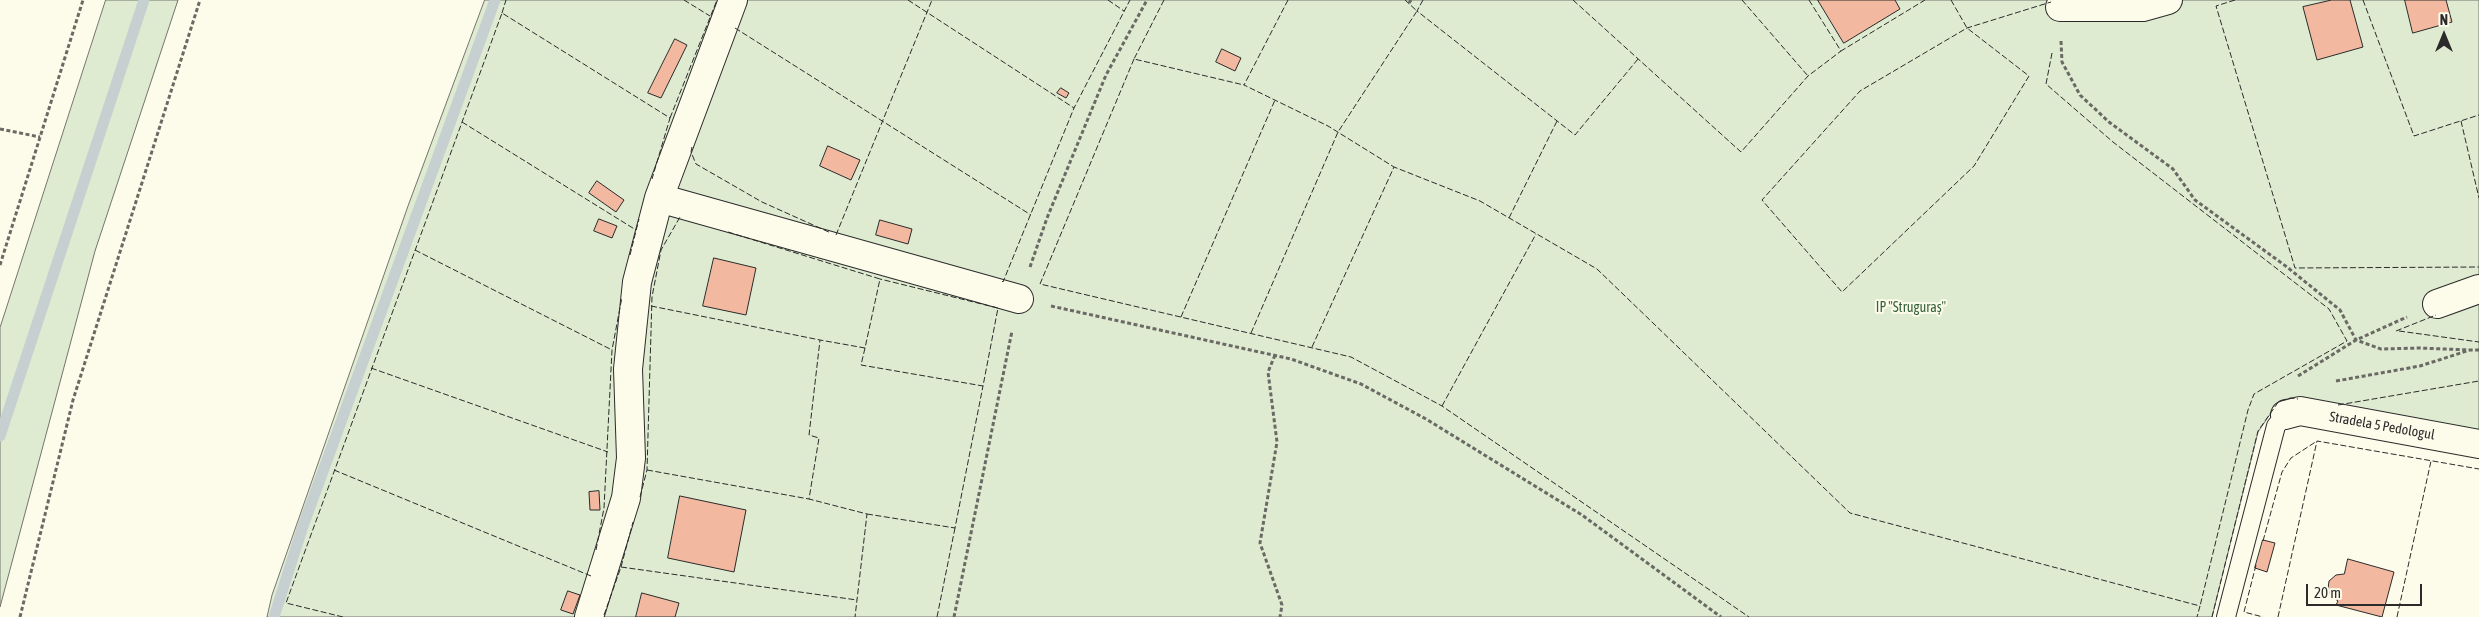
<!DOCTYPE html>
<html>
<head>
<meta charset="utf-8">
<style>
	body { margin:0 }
	#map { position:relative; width:2479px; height:617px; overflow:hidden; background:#fdfbea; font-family:"Asap Condensed",sans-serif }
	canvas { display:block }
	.north { position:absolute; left:2419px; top:10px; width:50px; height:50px; -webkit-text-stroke:4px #fdfbea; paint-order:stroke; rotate:0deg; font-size:14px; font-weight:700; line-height:20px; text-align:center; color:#2b2b2b }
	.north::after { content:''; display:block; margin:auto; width:18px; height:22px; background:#2b2b2b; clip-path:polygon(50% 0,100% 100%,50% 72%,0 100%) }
	.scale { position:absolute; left:2306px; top:584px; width:116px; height:22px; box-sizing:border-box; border:2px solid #2b2b2b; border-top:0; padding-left:6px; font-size:15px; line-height:18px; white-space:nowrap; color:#2b2b2b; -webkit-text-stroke:4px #fdfbea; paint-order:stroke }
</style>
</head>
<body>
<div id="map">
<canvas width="2479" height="617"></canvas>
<div class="north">N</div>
<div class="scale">20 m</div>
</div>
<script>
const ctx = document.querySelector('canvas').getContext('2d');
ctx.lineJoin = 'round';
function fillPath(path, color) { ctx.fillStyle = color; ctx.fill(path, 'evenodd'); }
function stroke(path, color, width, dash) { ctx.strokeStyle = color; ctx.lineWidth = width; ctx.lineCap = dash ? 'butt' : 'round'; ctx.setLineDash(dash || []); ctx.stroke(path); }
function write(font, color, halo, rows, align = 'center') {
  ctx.font = font + ' "Asap Condensed",sans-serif'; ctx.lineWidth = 4; ctx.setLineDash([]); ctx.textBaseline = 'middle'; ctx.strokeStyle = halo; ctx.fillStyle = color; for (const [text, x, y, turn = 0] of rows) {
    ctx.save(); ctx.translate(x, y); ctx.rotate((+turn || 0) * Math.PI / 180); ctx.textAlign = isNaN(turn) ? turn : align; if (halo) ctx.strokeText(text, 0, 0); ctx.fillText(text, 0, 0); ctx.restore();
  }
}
const green = new Path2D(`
	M106 0H178L95 251 0 607V328Z
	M485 0H2479V432L2291 398 2279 401 2258 432 2212 617H267L272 595 408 206Z`);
fillPath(green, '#deebd1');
stroke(green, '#74746e', 1);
stroke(new Path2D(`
	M0 436 144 0
	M274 617 303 526 495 0`), '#c7d0d0', 11);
const building = new Path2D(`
	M1818 0H1895L1900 9 1844 43Z
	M2332 0H2350L2363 47 2317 60 2303 7Z
	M2405 0H2446L2452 22 2413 33Z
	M675 39 687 45 661 98 648 93Z
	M1222 49 1241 58 1235 71 1216 62Z
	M1061 88 1069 93 1066 98 1057 93Z
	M828 146 860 160 851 180 820 166Z
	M597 181 624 200 616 212 589 193Z
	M599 219 617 226 612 238 594 231Z
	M880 220 912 229 908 244 876 235Z
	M714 258 756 268 746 315 703 306Z
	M599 491 600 510H590L589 492Z
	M680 496 746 510 734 572 668 558Z
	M2263 540 2275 543 2267 572 2255 568Z
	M2348 559 2394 572 2382 617 2336 605 2338 601 2331 596 2328 589 2329 581 2336 575 2344 574Z
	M568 591 580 595 573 614 561 610Z
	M642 593 679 603 675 617H636Z`);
fillPath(building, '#f2b8a0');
stroke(building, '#2b2b2b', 1);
const service = new Path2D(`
	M2226 617 2276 426 2285 415`);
const minor = new Path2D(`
	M2060 7H2143L2168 0
	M659 198 1019 299
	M2437 304 2479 289
	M2285 415 2300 411 2479 444
	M589 617 626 498 631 458 628 369 637 282 659 198 733 0`);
stroke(service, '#2b2b2b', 20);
stroke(minor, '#2b2b2b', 30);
stroke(new Path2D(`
	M1409 3 1411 0
	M2061 41 2062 62 2080 95 2109 122 2173 169 2195 200 2287 267 2340 310 2356 340 2381 349 2419 348 2470 350
	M0 129 40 137
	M0 265 83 0
	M1030 267 1047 218 1106 75 1147 0
	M1051 306 1291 359 1361 384 1426 419 1582 515 1721 617
	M1275 355 1268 372 1277 442 1260 543 1282 605 1280 617
	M2298 376 2356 340 2407 317
	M2336 381 2420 366 2470 350H2479
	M20 617 73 400 200 0
	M954 617 1012 331`), '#6a6964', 3, [4, 2.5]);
stroke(service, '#fdfbea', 18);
stroke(minor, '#fdfbea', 28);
stroke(new Path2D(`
	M684 0 710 16
	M908 0 1074 108
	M1108 0 1124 11
	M1164 0 1134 59 1244 85
	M1288 0 1244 85 1328 126 1394 167
	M1423 0 1417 11 1575 135 1638 59
	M1573 0 1741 152 1808 76 1841 51
	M1742 0 1808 76
	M1809 0 1841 51 1925 0
	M1951 0 1967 28 2029 76 1974 166 1842 292 1762 200 1860 91 1967 28 2051 2
	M2235 0 2216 6 2295 268 2479 267
	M2363 0 2414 136 2479 115
	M502 13 506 0
	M735 28 1031 215
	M2052 53 2046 84 2113 142 2329 309 2347 341 2254 394 2248 410 2200 606
	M1134 59 1040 284 1351 357 1442 406 1749 617
	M670 118 717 0
	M2461 121 2479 198
	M462 122 636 230
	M692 147 691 152 696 164 762 202 831 233
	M1509 218 1557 121
	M728 232 880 279 865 348 820 340 809 435 819 438 809 499 867 514 855 617
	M836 235 932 0
	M415 250 612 350
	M630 255 639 219
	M1002 281 1003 282 1074 108 1130 0
	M651 306 820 340
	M1181 317 1275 100
	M2396 331 2436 315
	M2399 331 2479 342
	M1251 333 1338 132 1417 11 1405 0
	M1312 347 1394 167 1480 201 1597 269 1850 513 2200 606 2197 617
	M865 348 861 365 983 386 998 308 880 279
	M371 368 608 452
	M2338 405 2479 381
	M1442 406 1536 234
	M334 470 591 576
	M647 470 809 499
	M640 497 647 470 652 297 661 250 680 217 682 218
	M867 514 955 528 983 386
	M2263 541 2282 472 2291 458 2317 441
	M596 550 604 508 612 350 622 297
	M2256 565 2244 612 2263 617
	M621 567 857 600
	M604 615 621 567 633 522
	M343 617 286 603 502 13 670 118 652 179
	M937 617 955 528
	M2212 617 2258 431 2279 401 2291 398 2298 399
	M2278 617 2317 441 2479 469
	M2397 617 2431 461`), '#2b2b2b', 1, [6, 2.5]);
write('14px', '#34623c', '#fdfbea', [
	["IP \"Struguraș\"",1911,308]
]);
write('14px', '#2b2b2b', '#fdfbea', [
	["Stradela 5 Pedologul",2382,426,10]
]);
</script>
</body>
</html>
